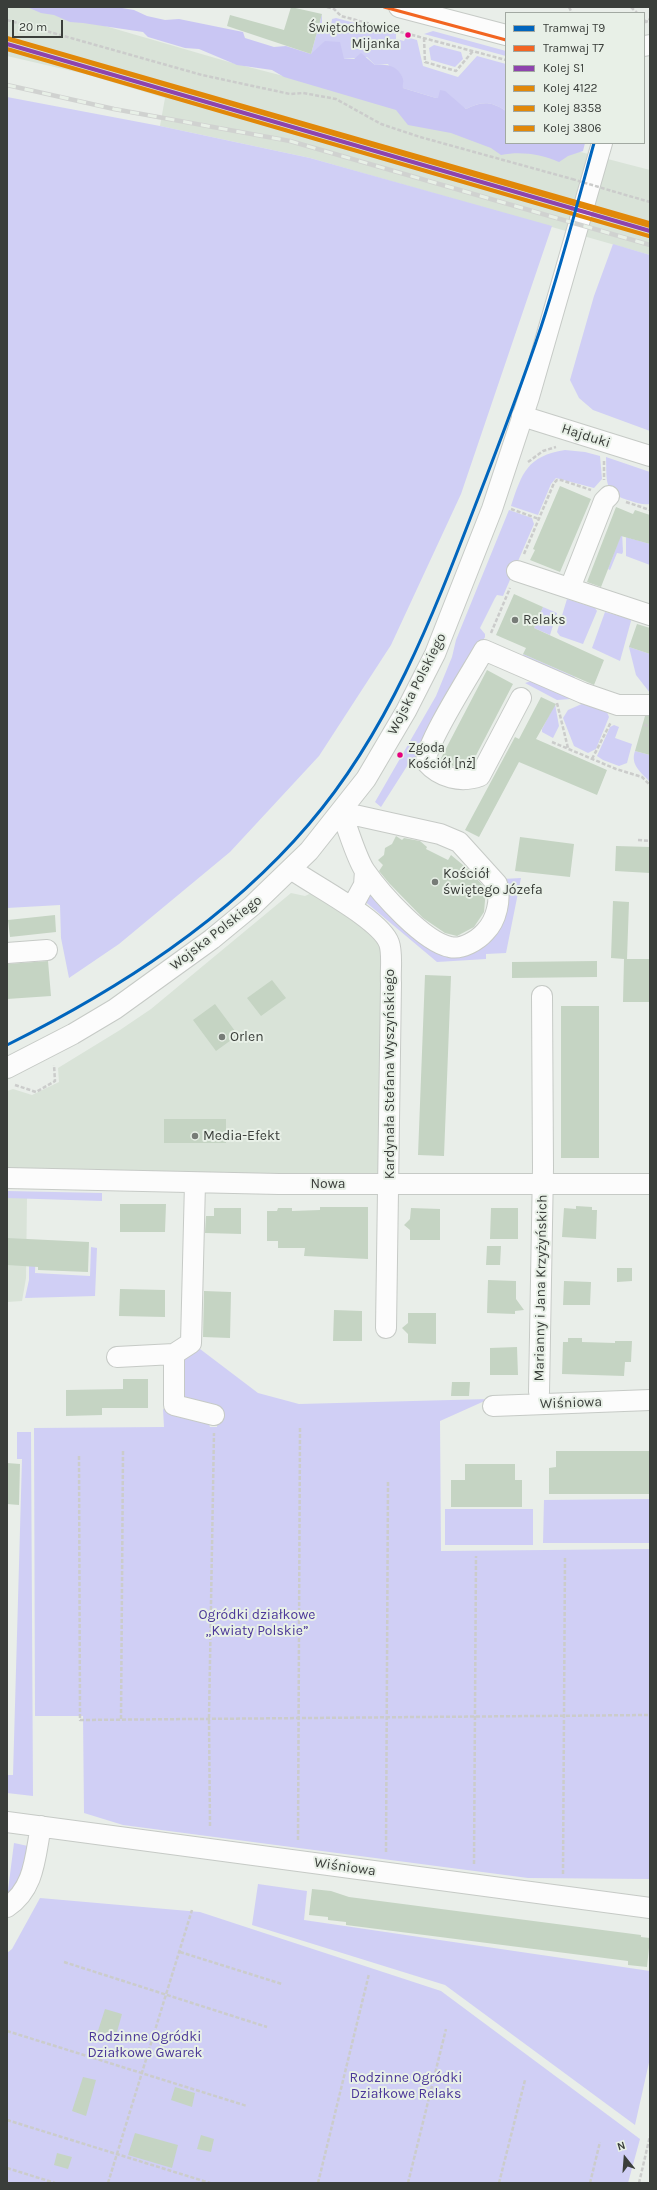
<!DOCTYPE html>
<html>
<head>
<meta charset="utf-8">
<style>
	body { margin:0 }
	#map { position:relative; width:657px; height:2190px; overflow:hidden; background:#e9eee9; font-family:Karla,sans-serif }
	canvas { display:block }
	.frame { position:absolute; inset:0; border:8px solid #3a3e3a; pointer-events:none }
	.legend { position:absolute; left:505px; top:12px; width:140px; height:132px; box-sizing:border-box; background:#e8f0e7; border:1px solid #a2a9a2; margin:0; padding:5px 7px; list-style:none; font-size:12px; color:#3a3e3a }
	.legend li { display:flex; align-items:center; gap:8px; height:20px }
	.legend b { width:20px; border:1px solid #a2a9a2 }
	.north { position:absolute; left:605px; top:2138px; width:40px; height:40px; -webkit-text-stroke:3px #e8f0e7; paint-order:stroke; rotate:343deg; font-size:11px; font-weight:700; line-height:16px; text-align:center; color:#3a3e3a }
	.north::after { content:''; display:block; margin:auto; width:14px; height:18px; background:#3a3e3a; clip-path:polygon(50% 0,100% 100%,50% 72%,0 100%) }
	.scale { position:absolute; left:12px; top:20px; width:51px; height:18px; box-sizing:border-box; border:2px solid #3a3e3a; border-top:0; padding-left:5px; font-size:12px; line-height:14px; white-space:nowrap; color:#3a3e3a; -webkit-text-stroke:3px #e8f0e7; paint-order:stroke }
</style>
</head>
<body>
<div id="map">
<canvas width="657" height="2190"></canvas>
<div class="frame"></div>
<ul class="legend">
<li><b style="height:5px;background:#0065bd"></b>Tramwaj T9</li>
<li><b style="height:5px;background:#f26522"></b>Tramwaj T7</li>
<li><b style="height:5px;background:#8e44ad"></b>Kolej S1</li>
<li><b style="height:5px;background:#e18809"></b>Kolej 4122</li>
<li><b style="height:5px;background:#e18809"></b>Kolej 8358</li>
<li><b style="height:5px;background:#e18809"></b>Kolej 3806</li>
</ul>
<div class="north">N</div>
<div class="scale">20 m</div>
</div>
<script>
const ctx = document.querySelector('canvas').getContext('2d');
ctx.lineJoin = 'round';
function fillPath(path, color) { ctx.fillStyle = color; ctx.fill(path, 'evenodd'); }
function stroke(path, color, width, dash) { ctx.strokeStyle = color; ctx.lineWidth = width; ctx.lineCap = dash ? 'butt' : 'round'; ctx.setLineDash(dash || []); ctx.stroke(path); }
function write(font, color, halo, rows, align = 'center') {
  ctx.font = font + ' Karla,sans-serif'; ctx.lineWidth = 4; ctx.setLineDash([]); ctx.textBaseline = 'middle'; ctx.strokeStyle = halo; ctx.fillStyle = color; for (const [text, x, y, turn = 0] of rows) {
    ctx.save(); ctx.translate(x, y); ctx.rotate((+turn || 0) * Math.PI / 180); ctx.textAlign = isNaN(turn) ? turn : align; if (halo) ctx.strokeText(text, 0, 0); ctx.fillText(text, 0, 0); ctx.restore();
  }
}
fillPath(new Path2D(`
	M7 7H40L229 62 506 133V143H546L650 170V255L310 158 160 126 165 98 85 74 7 56Z
	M316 891 382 941 384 1179 7 1173V1091L13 1089 32 1095 59 1082 58 1068 120 1030 151 1009 291 893 305 896Z
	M7 1198H27L26 1278 22 1301 7 1302Z`), '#d9e3d8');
fillPath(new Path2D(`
	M322 14V33L330 32 332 19 336 18 396 34V39L404 41 406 37 417 40 423 66 458 77 477 56 506 64V111C491 101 482 101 466 109L455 101 436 98 403 88 388 64 375 65 367 57 343 59 311 54Z
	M433 31 506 51V56L424 34Z
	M434 45 461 52 463 59 455 67 431 60 429 48Z
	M7 97 160 126 310 158 552 226 461 494 391 645 319 756 230 852 119 944 69 978 61 938 60 905 7 908Z
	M613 244 650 255V431L593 410 579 398 570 380 594 296Z
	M565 450 585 452 600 456 602 479 594 488 556 478 551 484 538 515 511 506C522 473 527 456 565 450Z
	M606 457 650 472V504C643 505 637 503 631 501 603 493 607 483 606 457Z
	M509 510 532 518 534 524 503 596 497 595 495 598 480 628 485 634V637L421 750 444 778 409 763 381 807 375 802 436 696 452 657 456 640Z
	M622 532 623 552 622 554 617 553 610 570 608 569Z
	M626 537 650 544V565L626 556Z
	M567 599 595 608 597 611 583 644 560 636 557 632Z
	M543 607 557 613 550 635 534 628Z
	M605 612 630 619 631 621 620 661 592 648Z
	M629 647 650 654V693L636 675Z
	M523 654 575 677 572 684 524 658Z
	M538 679 584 698 557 700 525 683Z
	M584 703 607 712 609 717 596 749 588 753 574 746 563 718 568 710Z
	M555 704 559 726 553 738 542 732V729Z
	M614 725 619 727 615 738 632 744 627 763 619 766 603 760 597 756 610 727Z
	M635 751 650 755V782C641 772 630 765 635 751Z
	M521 878 506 953 486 954V959L437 962 362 899 371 886 424 942 474 948 503 879Z
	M7 1191 102 1193V1201L7 1198Z
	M29 1243 36 1244 35 1273 90 1276 91 1247 97 1248 95 1296 25 1298 29 1280Z
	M200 1349 258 1393 299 1404 489 1399 440 1421 441 1551 650 1549V1879L528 1878 123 1825 84 1813 83 1716H35L34 1428 164 1427 163 1409 207 1418 210 1427H217L218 1412 181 1401 179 1362Z
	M17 1432H31L33 1796 7 1793V1775H13L22 1459H17Z
	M650 1499V1543H543L544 1500Z
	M445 1509H533V1545H445Z
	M14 1843 28 1846 24 1875 7 1898Z
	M258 1884 307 1891 304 1920 650 1971V2058L635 2125 445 1985 252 1925Z
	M40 1898 200 1912 441 1991 640 2139 628 2183H7V1953L12 1949Z`), '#d0cff5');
fillPath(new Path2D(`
	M27 7H116L134 10 147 16 165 20 179 19 243 32 245 38 274 47 286 46 311 54 325 41 340 42 344 59H354L361 53 375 65C387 64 398 65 403 79 404 82 402 85 403 88L436 98H438L440 90 445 91 466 109C482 101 491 101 506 111V143H585L583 151 568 156 559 162C541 154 520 151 501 155L491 148 451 133 408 125 396 110 284 77 272 70 237 65 199 49 185 48 148 37 143 32 83 23 70 22 54 15 41 13Z`), '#c9c6f3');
fillPath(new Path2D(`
	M291 7 322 14 311 54 227 26 230 15 284 30Z
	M560 486 591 499 560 572 530 560 535 550 533 549Z
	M616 507 633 514 635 510 650 515V544L621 536 601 587 587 582Z
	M514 594 543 607 534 628 604 660 594 685 523 654 526 648 496 635Z
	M637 624 650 628V654L629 647Z
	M487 670 513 684 470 767H459L449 765 440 760Z
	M541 697 556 704 536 739 607 770 597 795 519 762 479 837 465 830 515 737 519 739Z
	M645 716H650V755L635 751Z
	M396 836 402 840 404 838 420 841 427 847 426 849 448 860 451 855 469 870 486 889 484 912 474 927 457 936 445 933 423 918 389 883 379 871 383 865 378 860 384 855 385 848 392 844Z
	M520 837 574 844 570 877 515 871Z
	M616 846 650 847V873L615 871Z
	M613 901 629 902 627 959H650V1002H623L624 959 611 958Z
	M55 915 56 932 10 937 8 920Z
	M48 961 51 996 7 999V964Z
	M597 961V977L512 978V962Z
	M425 975 451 976 444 1156 418 1155Z
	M272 980 286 998 261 1016 247 998Z
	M215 1004 238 1035 216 1051 193 1020Z
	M561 1006H599V1158H561Z
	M164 1119H226V1143H164Z
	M120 1204H166L165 1232H120Z
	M576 1206 592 1207V1210H597L596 1239 562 1237 564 1208 576 1209Z
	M320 1207H368V1259L304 1256 305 1248H278V1241H267V1211H277L278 1208H292V1211L320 1210Z
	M214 1208H241V1234L205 1233 206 1216H214Z
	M411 1208 440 1209V1240H410V1230L404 1225 410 1219Z
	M491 1208H518V1239H490Z
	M7 1238 89 1242 88 1272 38 1270V1267L7 1265Z
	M487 1246H501L500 1265H486Z
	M617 1268H632V1281L617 1282Z
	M488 1280 516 1281V1299L524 1310 515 1311V1314L487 1313Z
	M564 1281 591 1282 590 1305H563Z
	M120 1289 165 1290V1317L119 1316Z
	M204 1291 231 1292 230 1338 203 1337Z
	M334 1310 362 1311V1341H333Z
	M408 1313H436V1344L408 1343V1334L402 1328 408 1323Z
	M568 1338H582V1342L615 1343V1341H632L631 1362H625L624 1376 562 1374 563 1342H568Z
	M517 1347 518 1375H490V1348Z
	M123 1379H148V1408H102V1415L66 1416V1390L123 1389Z
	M452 1382H470L469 1396H451Z
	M556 1451H650V1494H549V1468L556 1467Z
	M7 1463 20 1464 19 1505 7 1504Z
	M465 1464H515V1480H522V1507H451V1480H465Z
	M312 1889 331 1891 349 1897 641 1935V1937L650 1938 647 1967 628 1965V1961L346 1925V1922L328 1920V1917L309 1915Z
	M105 2009 122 2014 115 2039 97 2034Z
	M83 2077 96 2080 86 2116 72 2111Z
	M175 2087 195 2093 192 2107 171 2100Z
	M135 2133 178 2145 172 2168 128 2155Z
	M201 2135 214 2139 211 2152 197 2149Z
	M57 2153 72 2157 68 2169 54 2165Z`), '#c5d4c3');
const minor = new Path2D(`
	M399 7 506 35
	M644 46 650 45
	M522 416 650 456
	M517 571 650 615
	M570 588 604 501 609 496
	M521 698 480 776C461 783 440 778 426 762 425 744 473 670 484 650L583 693 618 705H650
	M341 812 440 834 459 842 497 884C501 899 497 920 485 932 478 940 462 950 450 947 424 942 381 894 365 871 356 858 348 828 341 812Z
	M291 869C313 885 380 919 389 943 393 954 390 971 391 983L386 1328
	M352 907 364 885 365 871
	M7 953 47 950
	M7 1068 73 1034 115 1009 212 939 252 906 309 851 366 779 406 711 435 654 492 509 529 397 602 143
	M7 1178 279 1184H650
	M174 1354V1405L214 1415
	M117 1357 174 1354 191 1343 195 1183
	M539 1392 543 1168 542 996
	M493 1406 650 1400
	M7 1822 650 1908
	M7 1907C35 1889 35 1856 41 1826`);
stroke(minor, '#c6cac6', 22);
stroke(new Path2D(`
	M327 7 334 9 341 16 506 60
	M569 7 572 13
	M631 7 637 13
	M7 20 202 75 290 94 303 93 336 99 381 124 420 137 572 179
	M644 20 646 22 650 19
	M644 22 650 21
	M424 38 425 62 456 71 473 51
	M612 191 650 202
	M604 461V480
	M528 462 543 451 556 447
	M626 502 650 510
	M511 509 539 519
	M524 554 554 483 557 480H561L591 490
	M491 633 510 588
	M557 703 568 748
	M644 725 650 726
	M552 742 616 769 642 777 650 785
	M592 759 611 722
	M638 840 650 841
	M15 1085 36 1092 55 1081 54 1065
	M79 1456 80 1720 650 1715
	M121 1719 123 1451
	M210 1826 209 1718 214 1433
	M298 1840 300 1427
	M386 1852 388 1481
	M474 1864 476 1556
	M563 1874 565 1557
	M180 1952 282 1984
	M64 1962 267 2027
	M7 2031 247 2106
	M7 2120 210 2183
	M7 2168 55 2183
	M108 2183 192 1910
	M318 2183 369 1974
	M408 2183 446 2029
	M499 2183 525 2080
	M590 2183 600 2142
	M639 2183 650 2136`), '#cbcccb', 2.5, [4, 2]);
stroke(minor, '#fcfcfc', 20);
const rail = new Path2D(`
	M7 85 114 109 290 141 650 245`);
stroke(rail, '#d0d2d0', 4.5);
stroke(rail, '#e8f0e7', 3, [9]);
stroke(new Path2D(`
	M572 179 612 191`), '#cbcccb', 2.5, [4, 2]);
stroke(new Path2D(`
	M7 44 650 231`), '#8e44ad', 4);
stroke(new Path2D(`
	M7 49 649 236`), '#e18809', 4);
stroke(new Path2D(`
	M8 39 650 226`), '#e18809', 4);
stroke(new Path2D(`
	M7 38 649 223`), '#e18809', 4);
stroke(new Path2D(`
	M7 1045C119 989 227 920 309 824 388 732 432 618 475 506 498 447 521 387 541 327 561 266 577 205 594 143`), '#0065bd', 3);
stroke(new Path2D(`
	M384 7 506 40`), '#f26522', 3);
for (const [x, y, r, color] of [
	[408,35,3.5,"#e5007d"],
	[515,620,4,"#777c77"],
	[400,755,3.5,"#e5007d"],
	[435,882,4,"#777c77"],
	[222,1037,4,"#777c77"],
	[195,1136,4,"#777c77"]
]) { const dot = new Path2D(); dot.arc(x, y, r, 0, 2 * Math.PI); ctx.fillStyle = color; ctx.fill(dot); stroke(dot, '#e8f0e7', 1.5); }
write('13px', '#3a3e3a', '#e8f0e7', [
	["Świętochłowice",400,28],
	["Mijanka",400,44],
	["Zgoda",408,748,"left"],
	["Kościół [nż]",408,764,"left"]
], 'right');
write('14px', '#3a3e3a', '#e8f0e7', [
	["Hajduki",586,436,18],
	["Wojska Polskiego",417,684,-63],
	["Wojska Polskiego",216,933,-38],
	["Kardynała Stefana Wyszyńskiego",390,1074,-90],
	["Nowa",328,1184],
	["Marianny i Jana Krzyżyńskich",541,1288,-89],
	["Wiśniowa",571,1403,-2],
	["Wiśniowa",345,1867,8]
]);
write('14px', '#3a3e3a', '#e8f0e7', [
	["Relaks",523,620],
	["Kościół",443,874],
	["świętego Józefa",443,890],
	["Orlen",230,1037],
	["Media-Efekt",203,1136]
], 'left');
write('14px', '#4c3899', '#e8f0e7', [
	["Ogródki działkowe",257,1615],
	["„Kwiaty Polskie”",257,1631],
	["Rodzinne Ogródki",145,2037],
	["Działkowe Gwarek",145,2053],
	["Rodzinne Ogródki",406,2078],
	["Działkowe Relaks",406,2094]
]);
</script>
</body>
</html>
